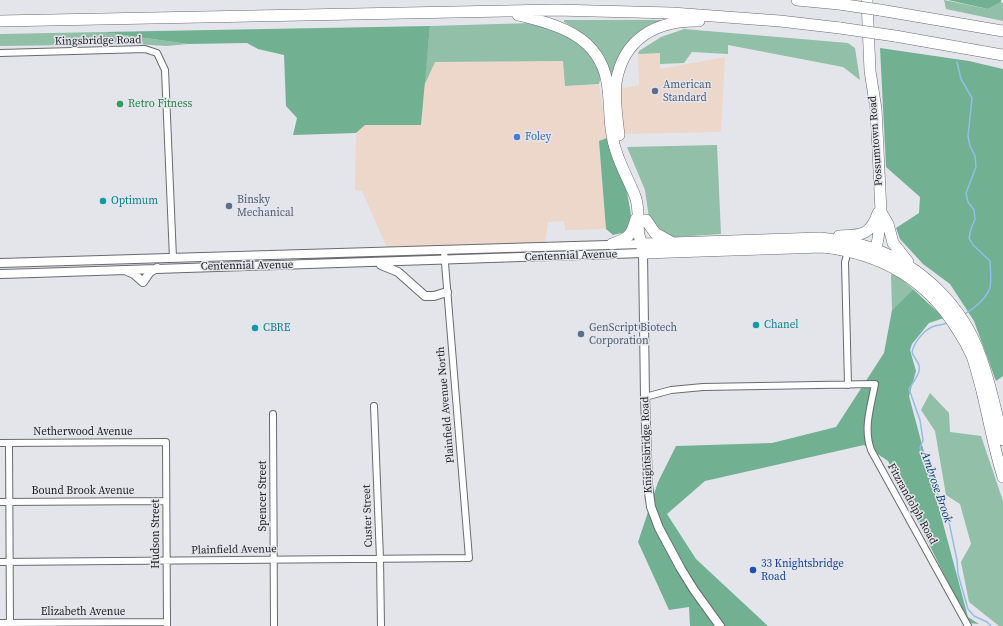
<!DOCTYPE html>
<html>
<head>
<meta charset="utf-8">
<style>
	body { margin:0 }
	canvas { display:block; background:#e4e5eb }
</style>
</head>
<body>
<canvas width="1003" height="626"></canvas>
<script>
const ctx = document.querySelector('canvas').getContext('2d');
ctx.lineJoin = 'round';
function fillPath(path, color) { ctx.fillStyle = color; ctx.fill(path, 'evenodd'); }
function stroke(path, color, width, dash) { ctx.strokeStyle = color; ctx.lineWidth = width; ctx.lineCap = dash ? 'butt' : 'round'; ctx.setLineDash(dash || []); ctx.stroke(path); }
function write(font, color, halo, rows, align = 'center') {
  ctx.font = font + ' "Source Serif 4",serif'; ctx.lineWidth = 3; ctx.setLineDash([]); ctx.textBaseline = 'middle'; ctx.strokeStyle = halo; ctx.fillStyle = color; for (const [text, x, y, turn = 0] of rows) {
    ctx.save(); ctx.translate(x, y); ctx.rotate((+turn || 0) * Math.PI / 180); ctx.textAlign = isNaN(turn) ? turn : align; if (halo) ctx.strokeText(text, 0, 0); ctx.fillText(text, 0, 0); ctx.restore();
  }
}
fillPath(new Path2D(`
	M660 53V69L725 57 721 132 623 134 619 89 639 85 638 54Z
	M563 61 565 86 599 84 607 138 599 141 606 229 565 230 564 221 548 222 545 243 387 248 362 191 355 190 356 133 365 125H421L424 86 434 62Z`), '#edd7ca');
fillPath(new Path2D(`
	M944 0 988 9 1001 2 1003 3V21L946 9Z
	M564 20H664L650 25 635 36 613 87 590 41 578 30 564 22Z
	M532 23 575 39 592 57 602 73 599 84 565 86 563 61 435 62 424 86 430 26Z
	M684 29 848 43 855 48 860 80 843 67 728 45V54L692 52 684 63 660 64V53L638 54 639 51 661 37Z
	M102 32 188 44 167 46 135 44 0 46V34Z
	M717 145 721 234 678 237H668L662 235 649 218 645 190 627 147Z
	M891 274 898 276 913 289 892 310Z
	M930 393 949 413 950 432 981 436 1003 501V626H999L969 602 961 562 971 544 960 504 946 495 935 431 921 410Z`), '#91bfa7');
fillPath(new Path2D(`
	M948 0H1001V2L988 9Z
	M430 26 421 125H365L356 133 293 135 297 118 286 106 284 55 258 49 247 43 188 44 102 32Z
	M880 48 969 61 1003 69V376L996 381 974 321 950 284 923 264 900 239 896 228 919 213 920 197 886 167Z
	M607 138 626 186 631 215 629 225 626 232 613 235 606 229 599 141Z
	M913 289 944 318 929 323 912 344 910 350 916 371 909 396 968 617 979 624 968 623 888 461 864 445 705 481 667 514 696 559 768 626H690L689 607 669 610 638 542 658 482 676 446 772 443 836 427 884 353 892 310Z`), '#71b192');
stroke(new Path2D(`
	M957 62 961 79 972 98 968 136 970 146 975 156 976 167 966 193 968 202 974 210 975 219 971 229 969 238 973 245 990 261C990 269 992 279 990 287 987 299 974 308 965 314
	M947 323C942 325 936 325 932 327 923 331 914 343 912 352 913 356 916 359 918 363 923 371 913 382 909 389L920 420 923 440 920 448 923 457 931 467 938 496 946 508 957 560 958 574 968 609 974 616 987 622 991 626`), '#95bbeb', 1.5);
const street = new Path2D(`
	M0 53 145 49 157 53 165 70 173 258
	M848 251 845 262 848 385
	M645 397 671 390 703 387 875 384C871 406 863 428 871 450L968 626
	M374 406 380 559 381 626
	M273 414 274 626
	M0 443 166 442 167 626
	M9 443 10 626
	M0 502 165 501
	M0 562 469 558 444 251
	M0 623 166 622`);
const secondary = new Path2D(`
	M0 263 642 244
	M381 265 398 272 425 296H434L447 292
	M127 271 134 274 143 282 150 272 157 268
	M0 274C214 267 428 262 643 253L645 397 648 485 651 507 659 528 681 569 694 590 720 626`);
const highway = new Path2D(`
	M797 0 839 4
	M867 0 870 71 876 109 881 212 878 239 874 256
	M880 10 1003 31
	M518 15C557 24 599 36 607 82 611 105 608 129 616 151 621 167 629 181 635 196 640 209 637 222 639 235 641 241 642 246 643 253L822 247C880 253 927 280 957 329 963 338 968 347 972 356 976 367 979 380 982 391 989 420 994 449 1003 477
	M0 21 556 10 672 13 780 21 840 28
	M895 36 1003 55
	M619 135C617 118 614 99 616 83 623 38 657 20 699 21
	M881 212 888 224 893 243 908 262
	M646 220 655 233 671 242
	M839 236C861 235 870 236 878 213
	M612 244C629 238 631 236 636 219
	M642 244 820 238C837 240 854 242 871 248 921 265 964 307 981 358 991 385 996 413 1003 440`);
stroke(street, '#6a6b71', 8);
stroke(secondary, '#6a6b71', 10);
stroke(highway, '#6a6b71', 12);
stroke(street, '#fff', 6);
stroke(secondary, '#fff', 8);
stroke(highway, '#fff', 11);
const highwayBridge = new Path2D(`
	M839 4 880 10
	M840 28 895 36`);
stroke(highwayBridge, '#6a6b71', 12, []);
stroke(highwayBridge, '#fff', 11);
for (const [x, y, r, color] of [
	[655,91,4,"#5c6f8a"],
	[120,104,4,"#2e9e5b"],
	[517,137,4,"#3f7fe0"],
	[103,201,4,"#0f9aa8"],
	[229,206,4,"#5c6f8a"],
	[756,325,4,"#0f9aa8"],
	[255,328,4,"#0f9aa8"],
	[581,334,4,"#5c6f8a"],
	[753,570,4,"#1a4fb4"]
]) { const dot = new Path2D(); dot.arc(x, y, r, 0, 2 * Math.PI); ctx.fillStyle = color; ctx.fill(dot); stroke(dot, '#e4e5eb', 1.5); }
write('11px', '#1c1d1f', '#e4e5eb', [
	["Kingsbridge Road",98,41,-1],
	["Possumtown Road",876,141,-94],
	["Centennial Avenue",571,256,-2],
	["Centennial Avenue",247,266,-1],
	["Plainfield Avenue North",446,405,-95],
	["Netherwood Avenue",83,432],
	["Knightsbridge Road",647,445,-92],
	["Bound Brook Avenue",83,491],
	["Spencer Street",263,496,-90],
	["Fitzrandolph Road",912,504,61],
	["Custer Street",368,516,-92],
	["Hudson Street",156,534,-90],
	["Plainfield Avenue",234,550,-1],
	["Elizabeth Avenue",83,612]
]);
write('11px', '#4e5e75', '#e4e5eb', [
	["American",663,85],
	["Standard",663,98],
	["Binsky",237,200],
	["Mechanical",237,213],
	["GenScript Biotech",589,328],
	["Corporation",589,341]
], 'left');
write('11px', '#27864d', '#e4e5eb', [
	["Retro Fitness",128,104]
], 'left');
write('11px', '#366cbe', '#e4e5eb', [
	["Foley",525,137]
], 'left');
write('11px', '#0d838f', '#e4e5eb', [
	["Optimum",111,201],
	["Chanel",764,325],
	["CBRE",263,328]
], 'left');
write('11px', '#164399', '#e4e5eb', [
	["33 Knightsbridge",761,564],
	["Road",761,577]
], 'left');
write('italic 12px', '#043a73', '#e4e5eb', [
	["Ambrose Brook",936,487,71]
]);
</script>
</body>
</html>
